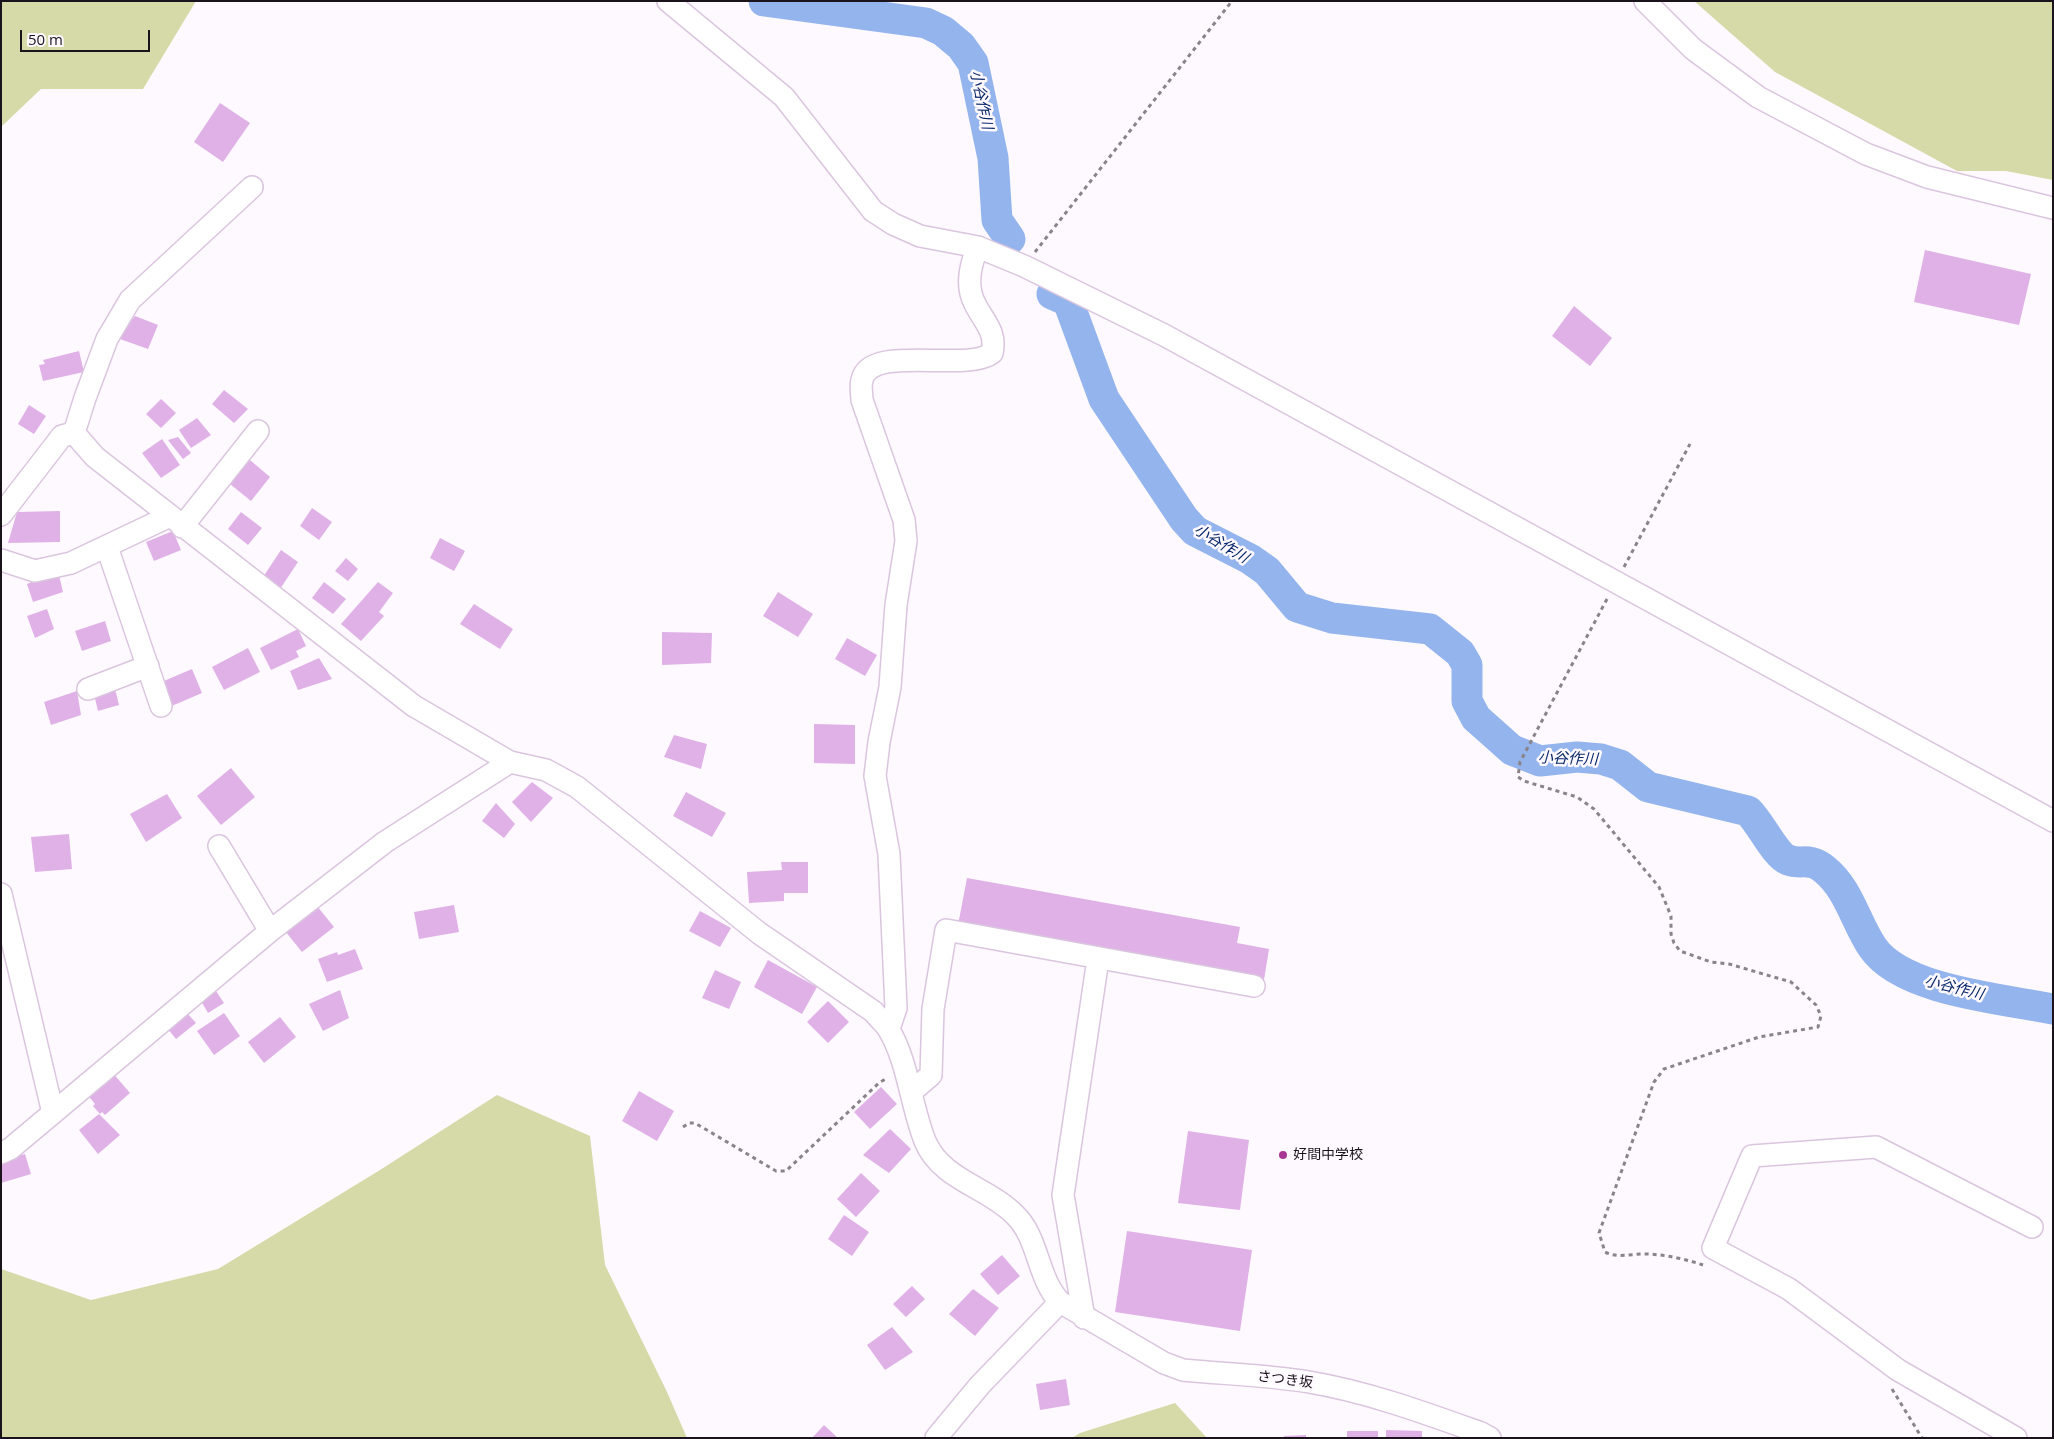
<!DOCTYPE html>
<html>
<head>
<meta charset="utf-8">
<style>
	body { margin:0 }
	#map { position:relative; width:2054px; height:1439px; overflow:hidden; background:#fef9fe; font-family:"Open Sans",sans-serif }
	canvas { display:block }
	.frame { position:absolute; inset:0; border:2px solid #1b131c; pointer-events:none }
	.scale { position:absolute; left:20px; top:30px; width:130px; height:22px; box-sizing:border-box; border:2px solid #1b131c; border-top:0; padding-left:6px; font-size:15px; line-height:18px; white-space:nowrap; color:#1b131c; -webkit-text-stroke:4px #fef9fe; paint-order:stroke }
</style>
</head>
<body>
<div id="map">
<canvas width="2054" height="1439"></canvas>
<div class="frame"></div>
<div class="scale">50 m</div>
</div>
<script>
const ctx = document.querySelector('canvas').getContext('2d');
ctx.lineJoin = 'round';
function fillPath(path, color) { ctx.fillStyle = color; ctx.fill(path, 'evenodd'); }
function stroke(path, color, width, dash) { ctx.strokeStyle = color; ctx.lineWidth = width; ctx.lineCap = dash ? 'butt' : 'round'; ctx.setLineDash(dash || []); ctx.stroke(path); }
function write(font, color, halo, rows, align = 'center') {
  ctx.font = font + ' "Open Sans","Noto Sans JP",sans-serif'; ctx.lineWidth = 5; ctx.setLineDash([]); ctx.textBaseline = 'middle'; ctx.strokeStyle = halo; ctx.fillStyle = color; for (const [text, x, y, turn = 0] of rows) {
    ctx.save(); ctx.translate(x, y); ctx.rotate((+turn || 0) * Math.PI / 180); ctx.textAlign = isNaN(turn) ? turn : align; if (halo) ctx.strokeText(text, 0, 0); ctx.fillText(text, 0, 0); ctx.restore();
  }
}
fillPath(new Path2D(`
	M1 1H196L143 89H41L1 127Z
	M1694 1H2053V180L2006 171H1957L1775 72Z
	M497 1095 590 1136 605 1265 667 1392 687 1438H1V1269L91 1300 218 1269 380 1170Z
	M1175 1403 1207 1438H1072L1080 1433Z`), '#d6d9a8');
stroke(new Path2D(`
	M764 1 926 23 943 31 961 46 973 63 993 158 997 220 1010 239
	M1052 294 1068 301 1104 399 1184 519 1195 531 1250 559 1267 571 1297 607 1332 618 1430 629 1460 653 1467 665V701L1476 718 1512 750 1540 761 1577 757 1601 759 1620 765 1648 787 1748 811C1760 822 1775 855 1788 860 1801 865 1810 857 1824 869 1850 890 1855 922 1873 948 1903 991 2004 999 2053 1009`), '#94b4ed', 31);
fillPath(new Path2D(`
	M220 103 250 123 223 162 194 142Z
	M1925 250 2031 274 2019 325 1914 302Z
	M1574 306 1612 338 1590 366 1552 336Z
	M135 316 158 325 148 349 117 338Z
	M79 351 84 372 43 381 39 365 45 364 43 360Z
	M224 390 248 409 234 423 212 404Z
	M161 399 176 413 161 428 146 414Z
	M29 405 46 416 34 434 18 424Z
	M197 418 211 435 191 448 179 430Z
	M178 437 191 453 183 459 168 440Z
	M162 439 180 465 161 478 142 453Z
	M250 460 270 477 251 501 230 484Z
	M312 508 332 522 319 540 300 526Z
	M60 511V542L8 543 17 512Z
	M241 512 262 528 248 545 228 529Z
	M173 531 181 550 154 561 146 542Z
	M440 538 465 551 454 571 430 558Z
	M281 550 298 562 278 592 261 580Z
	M346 558 358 569 348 581 335 571Z
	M58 571 63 592 33 602 27 584Z
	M324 582 346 599 333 614 312 598Z
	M378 582 393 593 379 612 384 616 361 641 341 624Z
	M778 592 813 614 798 637 763 616Z
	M474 604 513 629 500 649 460 624Z
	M47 609 54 629 35 638 27 616Z
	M105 621 111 641 82 651 75 631Z
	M298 629 306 646 296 651 299 657 271 670 260 648Z
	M662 632 712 633 711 663 662 665Z
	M847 638 877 655 865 676 835 659Z
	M248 648 260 672 224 690 212 667Z
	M319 658 332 679 298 690 290 671Z
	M192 669 202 693 167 708 157 684Z
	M114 685 119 705 98 711 93 690Z
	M77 691 81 715 51 725 44 702Z
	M814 724 855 725V764L814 763Z
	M674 735 707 744 701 769 664 757Z
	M231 768 255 797 221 825 197 796Z
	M532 782 553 798 531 822 512 802Z
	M686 792 726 813 712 837 673 816Z
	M167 794 182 818 146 842 130 814Z
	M496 803 515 824 504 838 482 821Z
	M69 834 72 869 35 872 31 837Z
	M781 862H808V893H784V901L749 903 747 872 782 870Z
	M967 878 1240 927 1237 943 1269 949 1264 980 958 925Z
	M454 905 459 932 419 939 414 912Z
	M317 906 334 927 302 952 285 931Z
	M700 911 731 928 720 947 689 931Z
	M355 949 363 969 327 982 318 959 337 952 338 955Z
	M768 960 817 987 802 1014 754 987Z
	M715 970 741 982 729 1009 702 998Z
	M212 985 224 1003 208 1013 197 994Z
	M340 990 349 1018 323 1031 309 1004Z
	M828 1001 849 1022 828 1043 807 1022Z
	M186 1012 196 1023 176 1039 167 1028Z
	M224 1013 240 1036 214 1055 197 1031Z
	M280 1017 296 1037 264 1063 248 1042Z
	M111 1071 130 1093 105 1115 102 1112 100 1114 93 1106 95 1104 86 1093Z
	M881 1087 897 1104 870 1129 854 1112Z
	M639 1091 674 1111 657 1141 622 1121Z
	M99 1114 120 1135 98 1154 79 1130Z
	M890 1129 911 1149 889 1173 863 1155Z
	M1188 1131 1249 1140 1240 1210 1178 1203Z
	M25 1154 31 1174 1 1183V1161Z
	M861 1173 880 1191 856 1217 837 1199Z
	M844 1215 869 1232 852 1256 828 1239Z
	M1127 1231 1252 1250 1240 1331 1115 1312Z
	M1002 1255 1020 1276 998 1295 980 1274Z
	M912 1286 925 1299 906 1317 893 1304Z
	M973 1289 999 1308 975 1336 949 1314Z
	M892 1327 913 1352 885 1370 867 1345Z
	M1066 1379 1070 1405 1040 1410 1036 1384Z
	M824 1425 838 1438H812Z
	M1386 1430 1422 1431V1438H1386Z
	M1347 1431H1378V1438H1347Z
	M1306 1435V1438H1284V1436Z`), '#dfb1e7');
const minor = new Path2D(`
	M668 1 784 97 873 211 893 224 920 236 978 247 1024 266 1164 335 2053 821
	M1645 1 1693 49 1758 97 1866 154 1927 177 2053 208
	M252 187 130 300 107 339 85 398 74 433 95 457 414 706 510 762 546 770 577 787 759 933 874 1012C878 1018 885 1023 889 1030 908 1062 911 1106 925 1141 941 1180 988 1187 1015 1215 1039 1238 1037 1278 1060 1302L1164 1363 1183 1370C1224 1374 1267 1375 1309 1382 1368 1392 1425 1413 1481 1433L1490 1438
	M1 515 62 436 74 433
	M182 527 258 431
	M107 547 161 706
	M1 560 35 571 71 563 170 516
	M88 689 148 666
	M219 846 270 931
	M1 894 53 1113
	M889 1029 896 1008 889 854 875 776 879 742 890 687 896 605 906 541 904 520 862 400C862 394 860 386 862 380 870 343 966 373 992 353 997 332 984 322 975 304 965 285 970 265 978 247
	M911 1092 931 1075 933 1009 946 930 1254 986
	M1 1153 10 1149 270 931 385 842 510 762
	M1084 1318 1063 1195 1098 959
	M936 1438 980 1385 1060 1302
	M2016 1438 1898 1370 1789 1289 1713 1248 1752 1156 1876 1147 2032 1227`);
stroke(minor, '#dac5de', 24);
stroke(new Path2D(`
	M1035 252 1232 1
	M1624 567 1690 444
	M1607 599 1520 762 1518 777 1524 781 1577 797 1594 809 1659 887 1671 916V934L1674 943 1680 951 1711 962 1729 964 1791 982 1816 1005 1821 1016 1818 1027 1759 1037 1664 1069 1654 1082 1599 1233 1605 1252C1618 1259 1633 1253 1648 1254 1667 1255 1685 1259 1703 1265
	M683 1127 689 1123H695L776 1171H786L880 1082 888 1078
	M1892 1389 1922 1438`), '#8a838a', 3, [4, 4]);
stroke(minor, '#fff', 21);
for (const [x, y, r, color] of [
	[1283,1155,5,"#a73794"]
]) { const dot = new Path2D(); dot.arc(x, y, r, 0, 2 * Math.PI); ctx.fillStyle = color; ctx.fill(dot); stroke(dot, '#fef9fe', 2); }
write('14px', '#1b131c', '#fef9fe', [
	["好間中学校",1293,1155]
], 'left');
write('14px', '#1b131c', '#fef9fe', [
	["さつき坂",1285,1380,7]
]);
write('italic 15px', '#08296a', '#fef9fe', [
	["小谷作川",981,100,78],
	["小谷作川",1221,544,31],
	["小谷作川",1568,759,2],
	["小谷作川",1954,988,14]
]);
</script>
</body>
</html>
